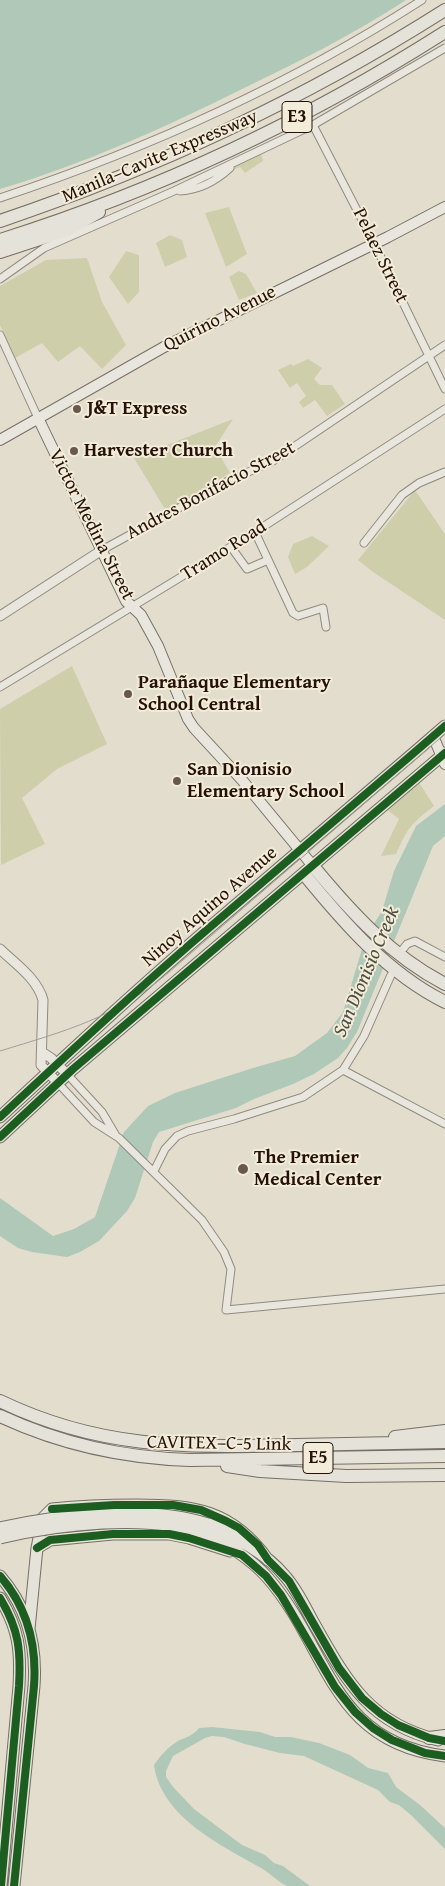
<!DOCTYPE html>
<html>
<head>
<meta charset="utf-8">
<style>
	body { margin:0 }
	canvas { display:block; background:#e3ddcd }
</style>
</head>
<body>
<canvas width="445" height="1886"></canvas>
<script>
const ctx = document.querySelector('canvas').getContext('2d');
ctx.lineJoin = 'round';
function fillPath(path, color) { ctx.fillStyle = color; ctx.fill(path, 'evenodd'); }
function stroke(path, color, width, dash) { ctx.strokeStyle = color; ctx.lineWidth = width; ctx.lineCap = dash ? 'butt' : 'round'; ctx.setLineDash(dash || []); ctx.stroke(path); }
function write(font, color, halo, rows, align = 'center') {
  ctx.font = font + ' "Gentium Book Plus",serif'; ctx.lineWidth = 4; ctx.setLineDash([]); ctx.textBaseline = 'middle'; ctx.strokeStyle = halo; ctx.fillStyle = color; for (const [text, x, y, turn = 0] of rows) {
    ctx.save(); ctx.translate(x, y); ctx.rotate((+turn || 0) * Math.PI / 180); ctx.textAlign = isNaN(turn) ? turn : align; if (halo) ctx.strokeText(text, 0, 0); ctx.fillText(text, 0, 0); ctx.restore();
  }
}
fillPath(new Path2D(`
	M260 151 263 161 245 173 240 167 231 171 230 168Z
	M229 207 247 254 226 267 205 213Z
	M170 235 182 240 187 257 165 267 156 243Z
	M126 251 139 255V292L128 304 109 277Z
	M87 258 102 302 126 345 102 369 80 346 58 362 42 343 15 358 0 325V286L46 260Z
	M239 271 246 274 257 293 239 300 229 277Z
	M308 359 322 368 314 379 320 385H332L345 404 327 416 315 400 303 408 299 402 306 396 297 383 290 388 278 370 291 364 293 366Z
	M233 419 215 447 230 473 166 511 134 458Z
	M415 490 445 534V620L373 572 358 560Z
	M312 536 329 546 307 567 295 574 288 557 293 544Z
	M72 666 107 744 57 769 22 798 45 844 1 865 0 709Z
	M418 781 434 806C411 824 408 827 396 854L381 856 399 819 386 809Z`), '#cfceab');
fillPath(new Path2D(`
	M0 0H406C354 34 298 62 242 89 164 128 84 164 0 189Z
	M445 804V836L433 846 357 1032 347 1048 338 1058 314 1074 293 1084 254 1099 236 1108 159 1132 153 1142 135 1198 127 1211 99 1241 80 1252 67 1257 32 1252 18 1248 0 1236V1198L53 1236 74 1229 95 1217 124 1132 148 1106 175 1093 253 1068 295 1056 327 1033 343 1012 366 936 382 911 394 871 416 826Z
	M212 1727 260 1732 275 1737H291L319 1743 350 1755 368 1768 388 1773 396 1787 420 1805 445 1828V1849L412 1816 399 1805 390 1802 378 1790 304 1756 280 1753 245 1744 224 1737 212 1736 205 1738 173 1756 166 1771V1777L173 1787 194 1809 242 1845 265 1855 274 1863 283 1866 310 1886C304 1886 293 1886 287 1886 278 1882 270 1873 261 1868 221 1845 161 1817 154 1765 160 1756 168 1747 178 1741 186 1737 193 1736 199 1728Z`), '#afc8b8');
const minor = new Path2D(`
	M313 125 374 243 445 389
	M180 191C199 190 216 181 230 168
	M0 198C147 149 291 84 422 0
	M0 279 44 248 174 191 313 125 445 48
	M0 335 38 418
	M255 532 293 613 298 616 323 608 326 627
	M364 543 402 495 419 483 445 472
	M231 547 247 569 268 560
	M102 550 228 481 273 461 445 345
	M0 687 255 532 445 409
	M403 949 407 944 415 941 445 957
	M343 1070 445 1124
	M67 1074 102 1112 115 1134
	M58 1083 94 1122 119 1138 202 1220 224 1252 231 1269 226 1310 445 1289
	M154 1171 165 1149 177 1136 188 1131 234 1119 303 1097 343 1070 364 1036 391 975`);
const tertiary = new Path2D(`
	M0 616 102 550
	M0 949C15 964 37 978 43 1000L41 1065 58 1083
	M42 1052 51 1058 67 1074`);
const secondary = new Path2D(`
	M38 418 126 601 141 615 158 646 188 719 194 728 242 780 313 866
	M0 440 164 347 388 237 445 207
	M433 736 445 764`);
const primary = new Path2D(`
	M0 1117C71 1051 142 985 216 922 292 857 369 792 445 726
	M0 1137 73 1069 445 753
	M208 1524C234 1537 265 1552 284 1575 296 1588 304 1605 312 1620 345 1678 367 1723 438 1740
	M204 1533C227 1544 250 1558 267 1577 329 1647 329 1742 445 1756
	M37 1548 50 1540 113 1534H169L189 1538 230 1551
	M0 1576C27 1607 37 1645 34 1686L14 1886
	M0 1598C19 1629 21 1651 19 1686L1 1886
	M29 1629 37 1548 43 1518 52 1509C80 1506 108 1505 137 1505 194 1505 232 1510 268 1560`);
const motorway = new Path2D(`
	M0 221C157 168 305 99 445 10
	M0 240C156 191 307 120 445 32
	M0 252 67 230 99 212
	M313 866C351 912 391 956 445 984
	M304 874C344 923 387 973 445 1002
	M0 1401C102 1450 187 1447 297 1445 346 1444 396 1443 445 1442
	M0 1416C60 1444 124 1458 190 1460L445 1456
	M395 1437 445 1431
	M227 1466 260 1471 346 1476 445 1475
	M429 1738 445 1736`);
stroke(minor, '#908a80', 9);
stroke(tertiary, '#908a80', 11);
stroke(secondary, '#766f66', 12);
stroke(primary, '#766f66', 13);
stroke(motorway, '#766f66', 14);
stroke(minor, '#e9e6de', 7);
stroke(tertiary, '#e9e6de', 9);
stroke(secondary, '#e9e6de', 10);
stroke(primary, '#e5e2d9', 11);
stroke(motorway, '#e5e2d9', 12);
stroke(new Path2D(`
	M0 1051C65 1031 115 1018 168 973L445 734`), '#a29e97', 1);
const primaryBridge = new Path2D(`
	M0 1528C60 1514 150 1505 208 1524
	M0 1538C59 1524 146 1514 204 1533`);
stroke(primaryBridge, '#766f66', 13, []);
stroke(primaryBridge, '#e5e2d9', 11);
stroke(new Path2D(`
	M0 1117C71 1051 142 985 216 922 292 857 369 792 445 726
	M0 1137 73 1069 445 753
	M52 1509 114 1505H173L201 1510 226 1521 239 1528 258 1545 268 1560 289 1581 339 1668 362 1698 381 1714 398 1725 429 1738 445 1741
	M37 1548 50 1540 113 1534H169L189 1538 242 1555 266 1576 281 1595 335 1687 355 1712 373 1728 392 1740 425 1753 445 1756
	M0 1576C27 1607 37 1645 34 1686L14 1886
	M0 1598C19 1629 21 1651 19 1686L1 1886`), '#1b5e20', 8);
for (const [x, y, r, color] of [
	[77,409,5,"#68584d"],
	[74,451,5,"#68584d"],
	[128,694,5,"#68584d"],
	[177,781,5,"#68584d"],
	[243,1169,6,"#68584d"]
]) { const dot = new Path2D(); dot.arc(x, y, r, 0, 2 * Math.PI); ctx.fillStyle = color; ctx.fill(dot); stroke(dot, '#f2ecd9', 2); }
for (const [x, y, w] of [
	[297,117,30],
	[318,1458,30]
]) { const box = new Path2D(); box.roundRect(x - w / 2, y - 15.5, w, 31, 4); ctx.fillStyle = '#f2ecd9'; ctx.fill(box); stroke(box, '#251108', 1); }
write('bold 18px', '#251108', null, [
	["E3",297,117],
	["E5",318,1458]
]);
write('19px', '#251108', '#f2ecd9', [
	["Manila–Cavite Expressway",160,157,-23],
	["Pelaez Street",380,256,64],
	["Quirino Avenue",220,319,-27],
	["Andres Bonifacio Street",211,491,-28],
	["Victor Medina Street",91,525,63],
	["Tramo Road",224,551,-32],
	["Ninoy Aquino Avenue",210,907,-41],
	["CAVITEX–C-5 Link",219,1444,1]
]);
write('bold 19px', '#251108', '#f2ecd9', [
	["J&T Express",87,409],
	["Harvester Church",84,451],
	["Parañaque Elementary",138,683],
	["School Central",138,705],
	["San Dionisio",187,770],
	["Elementary School",187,792],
	["The Premier",254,1158],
	["Medical Center",254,1180]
], 'left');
write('italic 20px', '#4e4e42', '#f2ecd9', [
	["San Dionisio Creek",367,972,-67]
]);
</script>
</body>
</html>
